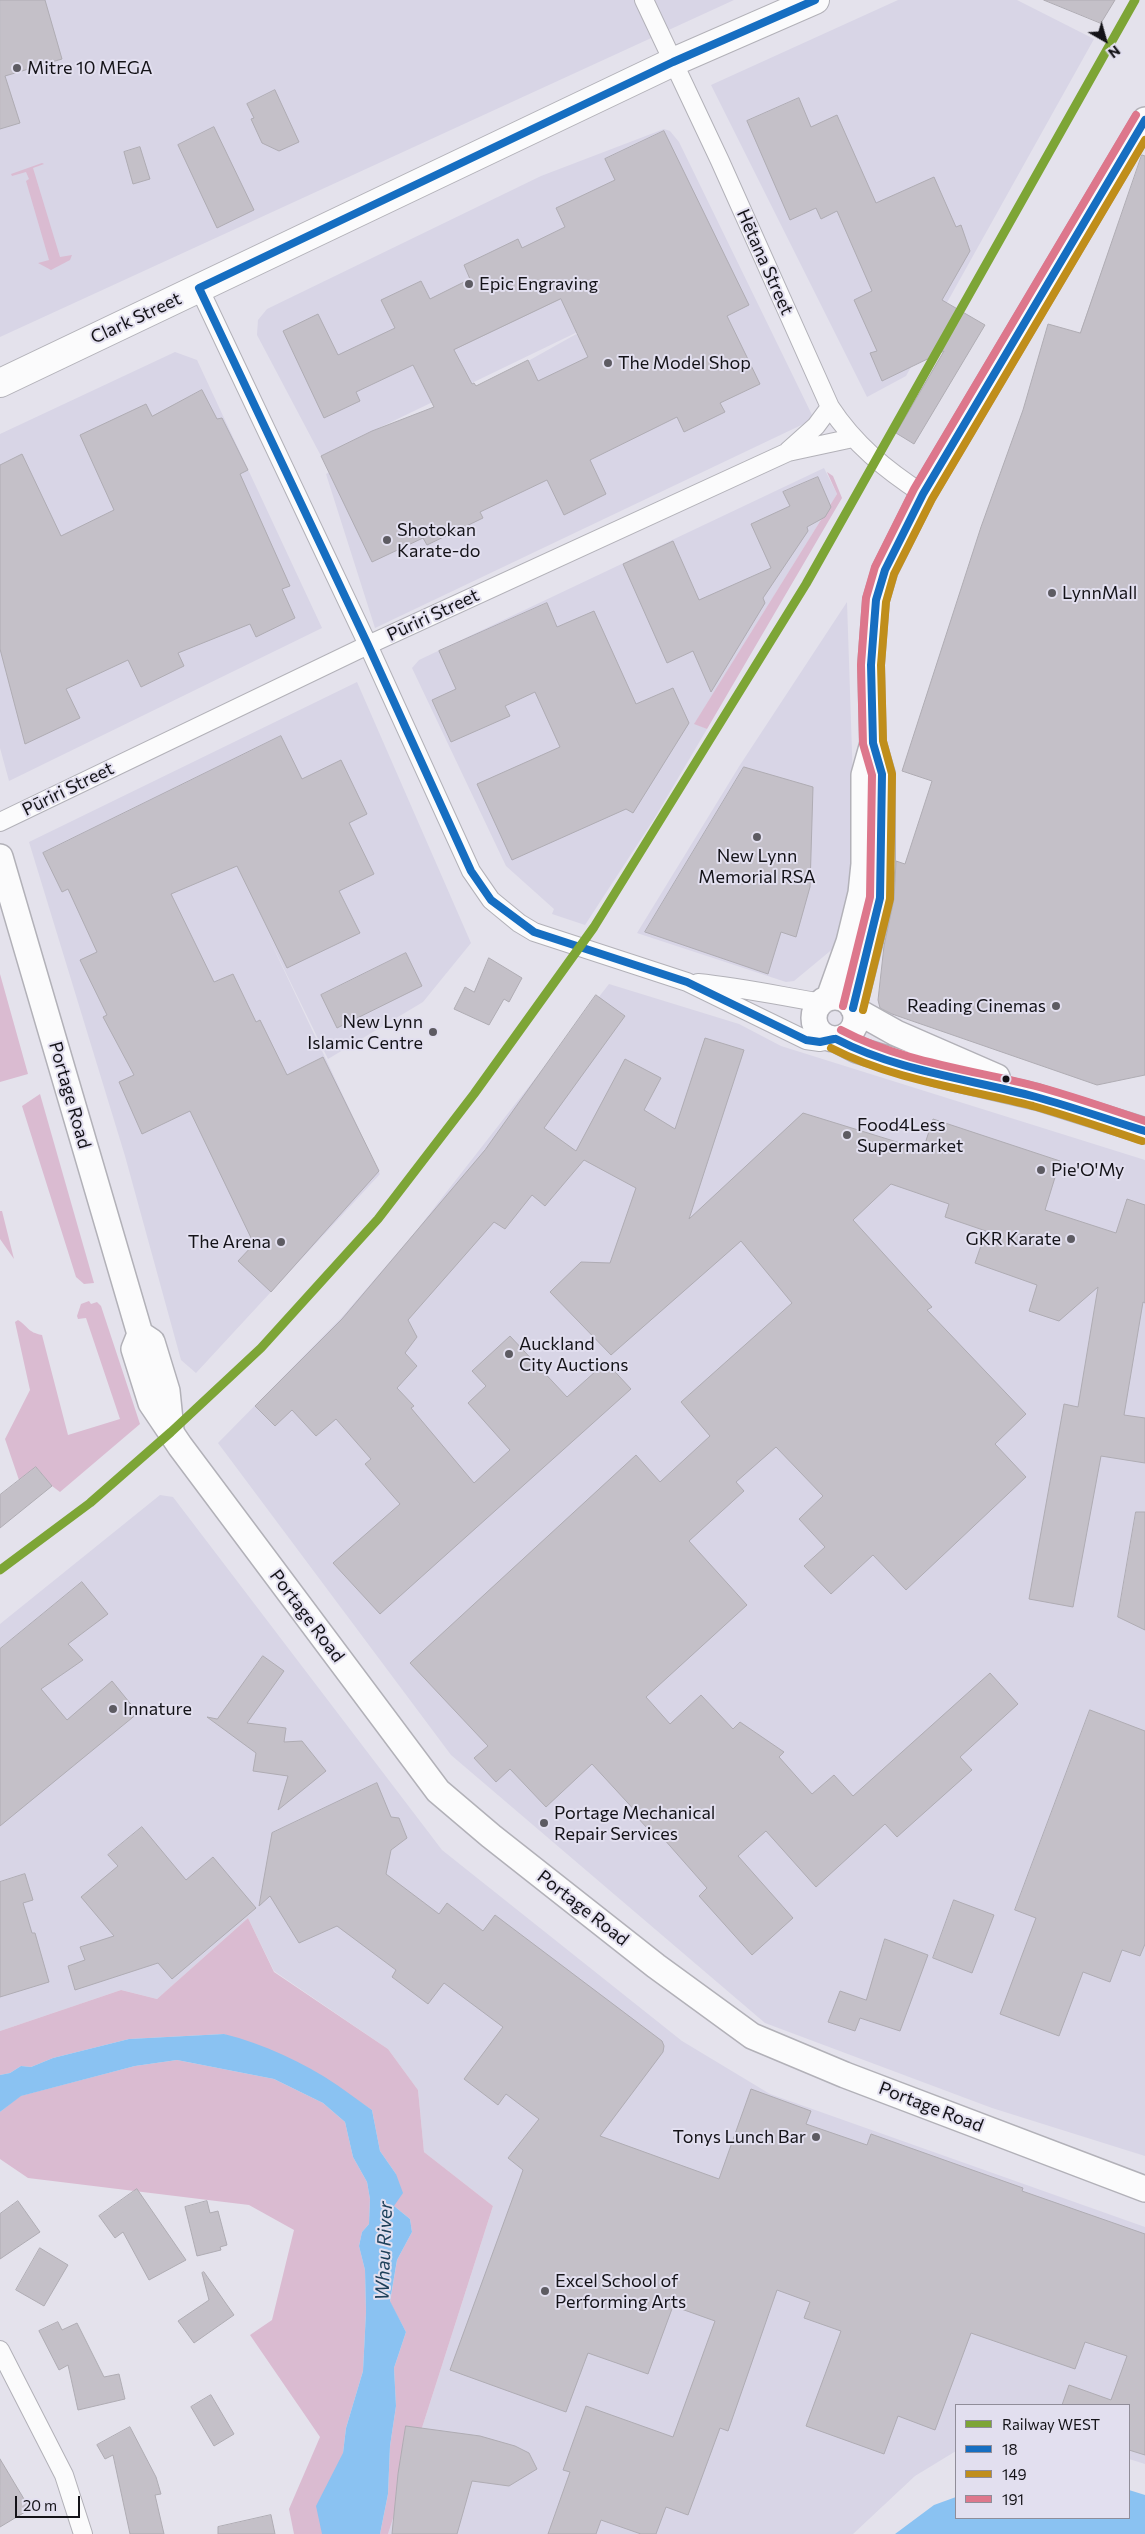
<!DOCTYPE html>
<html>
<head>
<meta charset="utf-8">
<style>
	body { margin:0 }
	#map { position:relative; width:1145px; height:2534px; overflow:hidden; background:#e4e2ec; font-family:Commissioner,sans-serif }
	canvas { display:block }
	.legend { position:absolute; left:955px; top:2404px; width:175px; height:115px; box-sizing:border-box; background:#e2dfef; border:1px solid #908d99; margin:0; padding:6px 9px; list-style:none; font-size:15px; color:#141318 }
	.legend li { display:flex; align-items:center; gap:10px; height:25px }
	.legend b { width:25px; border:1px solid #908d99 }
	.north { position:absolute; left:1080px; top:15px; width:50px; height:50px; -webkit-text-stroke:4px #e2dfef; paint-order:stroke; rotate:142deg; font-size:14px; font-weight:700; line-height:20px; text-align:center; color:#141318 }
	.north::after { content:''; display:block; margin:auto; width:18px; height:22px; background:#141318; clip-path:polygon(50% 0,100% 100%,50% 72%,0 100%) }
	.scale { position:absolute; left:15px; top:2496px; width:65px; height:22px; box-sizing:border-box; border:2px solid #141318; border-top:0; padding-left:6px; font-size:15px; line-height:18px; white-space:nowrap; color:#141318; -webkit-text-stroke:4px #e2dfef; paint-order:stroke }
</style>
</head>
<body>
<div id="map">
<canvas width="1145" height="2534"></canvas>
<ul class="legend">
<li><b style="height:6px;background:#7da536"></b>Railway WEST</li>
<li><b style="height:6px;background:#166ec1"></b>18</li>
<li><b style="height:6px;background:#c08e1b"></b>149</li>
<li><b style="height:6px;background:#dd778c"></b>191</li>
</ul>
<div class="north">N</div>
<div class="scale">20 m</div>
</div>
<script>
const ctx = document.querySelector('canvas').getContext('2d');
ctx.lineJoin = 'round';
function fillPath(path, color) { ctx.fillStyle = color; ctx.fill(path, 'evenodd'); }
function stroke(path, color, width, dash) { ctx.strokeStyle = color; ctx.lineWidth = width; ctx.lineCap = dash ? 'butt' : 'round'; ctx.setLineDash(dash || []); ctx.stroke(path); }
function write(font, color, halo, rows, align = 'center') {
  ctx.font = font + ' Commissioner,sans-serif'; ctx.lineWidth = 4; ctx.setLineDash([]); ctx.textBaseline = 'middle'; ctx.strokeStyle = halo; ctx.fillStyle = color; for (const [text, x, y, turn = 0] of rows) {
    ctx.save(); ctx.translate(x, y); ctx.rotate((+turn || 0) * Math.PI / 180); ctx.textAlign = isNaN(turn) ? turn : align; if (halo) ctx.strokeText(text, 0, 0); ctx.fillText(text, 0, 0); ctx.restore();
  }
}
fillPath(new Path2D(`
	M0 0H734L0 337Z
	M898 0H1017L1094 39 906 376 867 397 711 85Z
	M664 129 670 131 679 142 814 419 375 628 326 474 596 323 321 456 257 335 258 320 267 309 541 176Z
	M175 352 197 360 322 628 9 781 0 748V434Z
	M824 468 837 494 695 723 707 729 654 819 585 925 552 914 554 909 506 866 412 668 419 660Z
	M847 602 854 812 852 882 835 947 794 981 786 982 637 933 740 765Z
	M357 682 471 943 423 1002 328 1059 266 932 380 1174 196 1373 181 1360 125 1156 29 842Z
	M609 984 739 1024 781 1046 1145 1160V2156L992 2108 765 2023 451 1755 218 1443 343 1316 416 1231Z
	M160 1495 173 1497 442 1850 682 2041 770 2094 1145 2227V2464L1129 2459V2405H956V2451L915 2476 853 2534H388L493 2206 424 2152 418 2090 388 2049 274 1971 248 1918 157 1999 121 1990 0 2031V1624Z`), '#d8d5e6');
fillPath(new Path2D(`
	M42 163 44 164 33 168 60 257 72 255 70 260 51 270 38 263 49 260 26 181 29 179 26 172 12 176 11 174Z
	M827 472 833 476 842 498 707 729 694 724 837 494Z
	M0 974 28 1074 0 1082Z
	M40 1094 94 1283 84 1284 76 1277 22 1106Z
	M0 1211H2L14 1259 0 1239Z
	M89 1301 91 1304 97 1302 101 1306 140 1424 60 1492 52 1486 36 1467 19 1480 5 1439 30 1390 15 1322 18 1320C29 1327 27 1332 42 1335L68 1435 120 1419 86 1318 78 1319 77 1316 81 1304Z
	M248 1918 274 1972 388 2049 418 2090 424 2152 493 2206 388 2534H380L388 2494 390 2446 396 2406 394 2368 406 2332 390 2302 397 2260 412 2232 410 2219 394 2206 396 2174 380 2151 372 2110 355 2099 224 2034 129 2039 53 2058 31 2067 21 2066 10 2073 0 2075V2031L121 1990 157 1999Z
	M177 2060 274 2079 323 2103 345 2122 353 2157 367 2182 370 2199 369 2224 362 2232 359 2246 365 2270 366 2312 363 2371 346 2428 343 2453 349 2462V2534H294L289 2509 320 2437 250 2335 272 2320 294 2230 249 2205 28 2178 0 2159V2112L20 2096 135 2066Z`), '#dabbd1');
fillPath(new Path2D(`
	M224 2034C264 2044 303 2062 337 2085 349 2093 360 2102 372 2110L380 2151 396 2174 403 2193 394 2206 410 2219 412 2232 397 2260 390 2301 406 2332 394 2368 396 2406 390 2446 388 2494 380 2534H322L316 2506 343 2453 346 2428 363 2371 366 2312 365 2270 359 2246 362 2232 369 2224 370 2199 367 2182 353 2157 345 2122 323 2103 274 2079 177 2060 135 2066 21 2096 0 2112V2075L10 2073 21 2066 31 2067 53 2058 129 2039Z
	M1129 2490 1145 2495V2534H895L934 2505 956 2497V2518H1129Z`), '#8ac2f2');
const building = new Path2D(`
	M0 0H45L62 59 5 76 20 123 0 129Z
	M1044 0H1115L1101 23Z
	M275 90 299 142 279 151 262 143 251 119 254 118 247 104Z
	M799 98 811 127 837 115 876 203 934 177 956 227 961 225 970 251 942 300 985 325 914 444 896 433 944 351 882 381 870 353 877 351 854 300 872 291 837 211 821 219 816 208 790 220 747 121Z
	M214 127 254 210 217 228 178 145Z
	M664 131 749 305 727 316 760 384 720 403 725 412 684 432 677 417 590 460 606 494 564 515 547 480 480 512 483 518 427 545 423 538 372 562 321 456 372 431 434 407 413 365 356 392 360 401 324 418 283 331 318 314 338 355 395 328 381 300 421 281 430 299 470 279 464 265 518 239 522 248 565 227 556 208 615 180 605 159ZM561 299 588 357 538 381 528 360 476 386 474 383 472 384 454 350Z
	M140 147 150 179 133 184 124 152Z
	M1142 155 1145 156V1075L1097 1085 892 1014 880 1008 878 1000 884 946 894 899 896 861 905 864 932 781 902 771 981 527 1023 410 1048 324 1080 333Z
	M202 390 217 419 222 418 248 470 240 474 290 586 282 589 295 618 256 637 250 624 178 653 184 666 141 687 128 660 66 689 80 718 25 744 0 649V465L22 454 61 536 114 510 80 435 146 404 152 416Z
	M818 477 831 507 825 517 807 527 808 531 763 598 765 603 711 692 693 651 667 663 623 564 673 541 699 600 771 568 751 524 790 506 783 492Z
	M547 603 557 627 594 611 636 704 673 688 689 723 633 813 626 809 512 860 477 784 560 747 535 692 505 706 510 716 451 742 432 700 456 689 439 651Z
	M281 736 302 779 341 760 367 814 349 823 374 874 339 891 360 933 287 968 237 866 171 894 214 982 233 974 256 1022 260 1020 287 1075 323 1057 379 1171 271 1292 238 1261 254 1244 190 1111 142 1134 119 1082 134 1075 103 1017 107 1015 80 960 97 952 68 889 62 892 43 853Z
	M744 767 813 787 810 887 796 937 781 932 768 974 645 932Z
	M406 953 422 986 337 1028 321 995Z
	M489 958 522 978 509 1002 504 999 489 1025 454 1009 465 987 474 992Z
	M596 995 625 1016 544 1128 576 1151 625 1059 661 1078 644 1110 675 1129 705 1038 744 1050 689 1219 803 1113 923 1150 933 1119 1060 1161 1045 1210 1116 1233 1127 1199 1145 1205V1303L1143 1302 1124 1415 1145 1418V1463L1101 1456 1073 1607 1029 1599 1064 1404 1078 1407 1098 1287 1059 1321 1029 1311 1037 1285 975 1263 986 1231 945 1217 949 1204 891 1184 853 1220 932 1307 927 1310 1026 1414 995 1444 1026 1477 906 1590 873 1555 831 1594 804 1566 825 1547 799 1519 823 1496 776 1447 736 1482 744 1491 689 1541 747 1605 646 1697 670 1724 701 1695 733 1729 740 1722 784 1752 779 1757 812 1794 834 1775 853 1796 990 1673 1018 1704 960 1757 972 1770 897 1837 885 1824 816 1887 766 1831 738 1856 793 1918 752 1955 699 1896 707 1888 663 1838 659 1841 636 1816 638 1814 592 1764 546 1807 510 1769 496 1782 474 1758 488 1746 410 1663 636 1455 660 1482 710 1436 681 1402 792 1303 741 1241 611 1355 550 1292 581 1262 610 1263 636 1188 584 1160 545 1206 532 1195 505 1229 494 1222 408 1320 417 1337 405 1353 417 1366 397 1388 414 1406 411 1408 474 1483 510 1450 468 1403 486 1386 472 1371 510 1336 567 1397 606 1362 631 1389 380 1614 333 1563 400 1504 365 1464 371 1459 336 1419 316 1436 292 1410 275 1426 255 1406 342 1319 485 1150Z
	M36 1467 52 1486 0 1528V1495Z
	M1136 1512H1145V1630L1118 1617Z
	M82 1582 108 1614 68 1644 83 1660 41 1689 67 1720 112 1681 138 1713 0 1826V1649Z
	M263 1656 284 1671 247 1723 286 1728 284 1742 302 1741 326 1771 278 1810 288 1776 253 1771 256 1753 207 1717 217 1719Z
	M1090 1710 1145 1731V1944L1140 1956 1122 1950 1110 1982 1083 1972 1059 2036 1000 2014 1036 1918 1015 1910Z
	M377 1783 391 1817 399 1818 407 1838 391 1850 386 1874 439 1914 447 1903 483 1931 495 1915 662 2041 664 2046 663 2052 600 2136 719 2179 751 2089 811 2111 806 2124 867 2145 871 2134 1023 2188 1022 2191 1145 2234V2455L1129 2450V2405H1062L1069 2385 1111 2400 1127 2356 1085 2342 1075 2369 971 2333 935 2430 898 2416 884 2454 806 2426 841 2331 804 2318 810 2302 777 2290 728 2431 720 2428 688 2515 666 2507 656 2534H641L601 2520 596 2534H548L570 2472 563 2470 586 2406 673 2437 715 2321 673 2306 648 2374 588 2353 566 2412 450 2370 523 2170 508 2158 539 2119 506 2094 498 2105 464 2079 503 2027 444 1983 428 2004 392 1977 396 1970 337 1926 299 1943 270 1896 259 1906 272 1833Z
	M142 1827 186 1880 213 1857 256 1908 172 1979 158 1963 75 1990 68 1966 85 1960 80 1947 114 1936 81 1897 118 1866 108 1855Z
	M25 1874 33 1900 23 1903 32 1933H35L49 1982 0 1997V1882Z
	M954 1900 994 1915 972 1973 933 1958Z
	M885 1939 928 1955 900 2031 860 2018 855 2031 828 2022 840 1991 866 2000Z
	M137 2189 186 2260 149 2280 123 2232 115 2238 99 2216Z
	M18 2201 40 2232 0 2259V2214Z
	M207 2201 210 2213 218 2211 227 2245 220 2247 221 2250 197 2256 185 2207Z
	M40 2248 68 2265 44 2306 16 2290Z
	M204 2272 234 2315 194 2343 178 2321 209 2300 202 2273Z
	M58 2322 62 2330 77 2323 104 2377 119 2374 125 2399 78 2410 68 2365 59 2370 39 2331Z
	M211 2395 234 2434 214 2446 191 2407Z
	M406 2426 480 2436 515 2446 529 2453 537 2469 509 2486 472 2481 457 2534H392L398 2474Z
	M130 2427 156 2477 161 2494 155 2495 164 2534H130L113 2455 105 2459 97 2445Z
	M0 2459 30 2509 0 2527Z
	M271 2515 275 2534H218V2527Z`);
fillPath(building, '#c4c0c8');
stroke(building, '#afacb3', 1);
const street = new Path2D(`
	M644 0 720 161 830 407C854 444 886 470 923 494
	M199 288 368 645 471 871 491 900 519 923 534 932 687 982 806 1040 820 1042 834 1039
	M788 451 816 426 830 407
	M0 822 368 645 788 452 853 438
	M698 983C740 987 780 996 822 1003
	M0 2350 64 2475 83 2534`);
const secondary = new Path2D(`
	M0 857 140 1334 134 1349 151 1403 180 1446 438 1791 491 1836 656 1966 752 2036 845 2075 1145 2189
	M814 1018a21 21 0 1 1 42 0a21 21 0 1 1-42 0Z
	M829 998 849 942 861 893 864 864V775L873 743
	M853 1008 874 926 880 898 882 864V774L873 743 871 665 876 600 885 570 923 494 1145 120
	M855 1010 896 1033 997 1077
	M836 1039 857 1050 938 1074 1037 1097 1145 1131
	M140 1334 152 1342 167 1391 171 1430`);
const primary = new Path2D(`
	M0 383 673 62 815 0`);
stroke(street, '#b2b1b8', 20);
stroke(secondary, '#b2b1b8', 28);
stroke(primary, '#b2b1b8', 30);
stroke(street, '#fbfbfc', 18);
stroke(secondary, '#fbfbfc', 25);
stroke(primary, '#fbfbfc', 28);
stroke(new Path2D(`
	M815 0 673 62 199 288 368 645 471 871 491 900 534 932 687 982 806 1040 820 1042 834 1039
	M853 1008 880 898 882 774 873 743 871 665 876 600 885 570 923 494 1145 120
	M836 1039C897 1071 970 1079 1036 1097 1073 1107 1109 1120 1145 1131`), '#166ec1', 8);
stroke(new Path2D(`
	M863 1010 890 899 892 774 883 741 881 665 886 602 894 574 932 499 1145 140
	M831 1048C893 1080 966 1089 1033 1106 1069 1116 1106 1129 1142 1141`), '#c08e1b', 8);
stroke(new Path2D(`
	M843 1006 870 897 872 775 863 744 861 665 866 598 875 567 914 489 1136 115
	M841 1030C901 1062 973 1070 1039 1087 1075 1097 1110 1109 1145 1121`), '#dd778c', 8);
stroke(new Path2D(`
	M0 1570 90 1503 171 1432 261 1348 378 1219 474 1094 594 927 806 584 1135 0`), '#7da536', 9);
for (const [x, y, r, color] of [
	[17,68,5,"#5d5b62"],
	[469,284,5,"#5d5b62"],
	[608,363,5,"#5d5b62"],
	[387,540,5,"#5d5b62"],
	[1052,593,5,"#5d5b62"],
	[757,837,5,"#5d5b62"],
	[1056,1006,5,"#5d5b62"],
	[433,1032,5,"#5d5b62"],
	[1006,1079,4.5,"#141318"],
	[847,1135,5,"#5d5b62"],
	[1041,1170,5,"#5d5b62"],
	[1071,1239,5,"#5d5b62"],
	[281,1242,5,"#5d5b62"],
	[509,1354,5,"#5d5b62"],
	[113,1709,5,"#5d5b62"],
	[544,1823,5,"#5d5b62"],
	[816,2137,5,"#5d5b62"],
	[545,2291,5,"#5d5b62"]
]) { const dot = new Path2D(); dot.arc(x, y, r, 0, 2 * Math.PI); ctx.fillStyle = color; ctx.fill(dot); stroke(dot, '#e2dfef', 2); }
write('18px', '#141318', '#e2dfef', [
	["Mitre 10 MEGA",27,68],
	["Epic Engraving",479,284],
	["The Model Shop",618,363],
	["Shotokan",397,530],
	["Karate-do",397,551],
	["LynnMall",1062,593],
	["New Lynn",757,856,"center"],
	["Memorial RSA",757,877,"center"],
	["Reading Cinemas",1046,1006,"right"],
	["New Lynn",423,1022,"right"],
	["Islamic Centre",423,1043,"right"],
	["Food4Less",857,1125],
	["Supermarket",857,1146],
	["Pie'O'My",1051,1170],
	["GKR Karate",1061,1239,"right"],
	["The Arena",271,1242,"right"],
	["Auckland",519,1344],
	["City Auctions",519,1365],
	["Innature",123,1709],
	["Portage Mechanical",554,1813],
	["Repair Services",554,1834],
	["Tonys Lunch Bar",806,2137,"right"],
	["Excel School of",555,2281],
	["Performing Arts",555,2302]
], 'left');
write('18px', '#141318', '#e2dfef', [
	["Hētana Street",765,262,66],
	["Clark Street",136,318,-25],
	["Pūriri Street",433,615,-25],
	["Pūriri Street",68,789,-26],
	["Portage Road",70,1095,74],
	["Portage Road",307,1616,53],
	["Portage Road",583,1908,38],
	["Portage Road",931,2107,21]
]);
write('italic 19px', '#1e405a', '#e2dfef', [
	["Whau River",384,2251,-88]
]);
</script>
</body>
</html>
